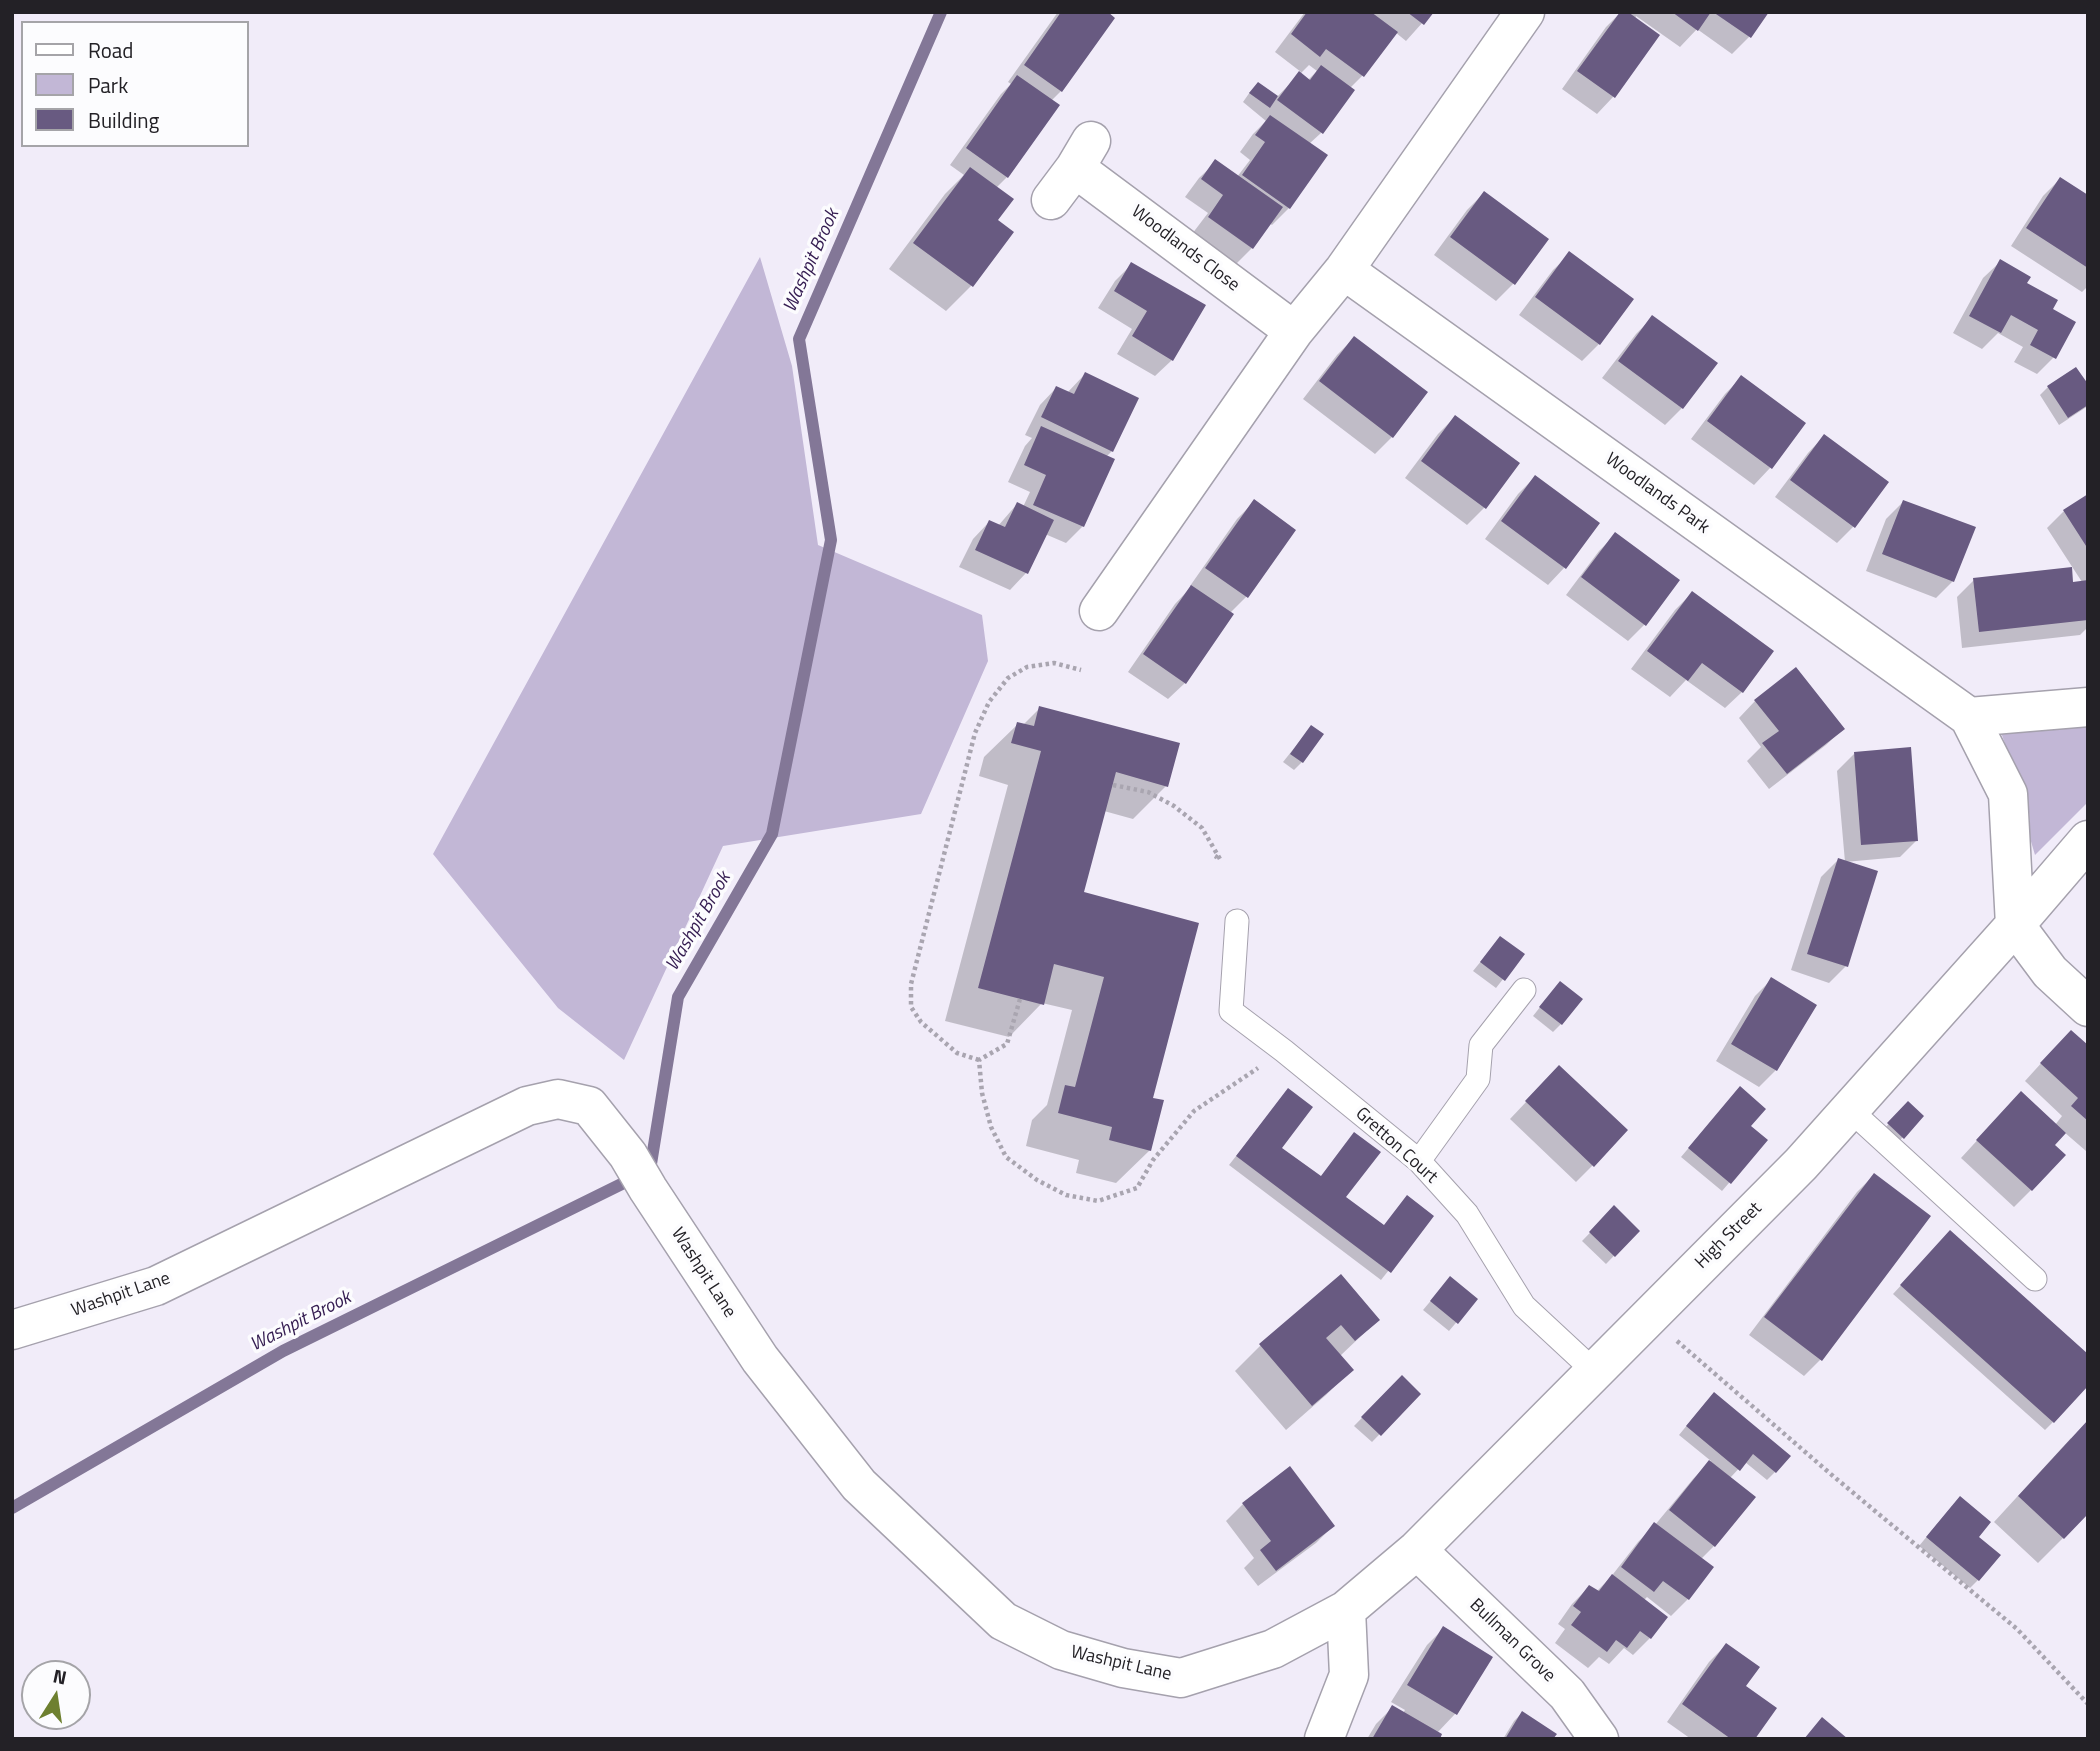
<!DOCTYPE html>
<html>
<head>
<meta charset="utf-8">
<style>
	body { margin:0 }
	#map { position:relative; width:2100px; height:1751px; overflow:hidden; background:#f1ecf9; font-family:"Titillium Web",sans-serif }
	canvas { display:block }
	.frame { position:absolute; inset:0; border:14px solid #232126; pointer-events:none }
	.legend { position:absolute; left:21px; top:21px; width:228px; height:126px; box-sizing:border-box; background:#fcfcfe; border:2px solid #a5a4a8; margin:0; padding:9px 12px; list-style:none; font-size:21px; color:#232126 }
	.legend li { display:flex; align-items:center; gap:14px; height:35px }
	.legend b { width:35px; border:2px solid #a5a4a8 }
	.north { position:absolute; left:21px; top:1660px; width:70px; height:70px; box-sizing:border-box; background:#fcfcfe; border:2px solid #a5a4a8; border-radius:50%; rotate:12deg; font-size:19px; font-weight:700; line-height:28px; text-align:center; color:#232126 }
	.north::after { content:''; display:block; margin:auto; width:24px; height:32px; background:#6e8030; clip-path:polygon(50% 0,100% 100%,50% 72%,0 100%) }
</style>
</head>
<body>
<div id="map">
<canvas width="2100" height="1751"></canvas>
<div class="frame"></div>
<ul class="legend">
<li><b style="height:9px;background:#fff"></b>Road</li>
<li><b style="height:19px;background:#c2b7d6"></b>Park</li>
<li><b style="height:19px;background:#685a81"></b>Building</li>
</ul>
<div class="north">N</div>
</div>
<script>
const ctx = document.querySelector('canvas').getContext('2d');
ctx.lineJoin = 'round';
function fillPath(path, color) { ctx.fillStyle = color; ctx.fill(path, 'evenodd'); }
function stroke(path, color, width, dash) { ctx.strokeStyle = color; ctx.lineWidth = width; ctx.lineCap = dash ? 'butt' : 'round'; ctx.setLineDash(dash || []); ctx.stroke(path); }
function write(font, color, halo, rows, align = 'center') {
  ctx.font = font + ' "Titillium Web",sans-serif'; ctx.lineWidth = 7; ctx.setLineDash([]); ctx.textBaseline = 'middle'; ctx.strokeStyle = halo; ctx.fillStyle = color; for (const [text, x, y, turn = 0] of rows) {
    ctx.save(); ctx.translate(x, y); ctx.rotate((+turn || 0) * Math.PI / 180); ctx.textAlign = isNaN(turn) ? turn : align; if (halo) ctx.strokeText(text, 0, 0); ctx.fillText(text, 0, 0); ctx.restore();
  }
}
fillPath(new Path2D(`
	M760 257 792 366 818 545 982 615 988 661 921 814 723 846 624 1060 558 1008 433 854Z
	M2088 718V802L2035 855 2030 838 2029 811 1998 724Z`), '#c2b7d6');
fillPath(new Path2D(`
	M1058 12H1105L1061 91 1051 101 1007 177 996 188V220L1011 232 971 286 946 311 889 269 945 194 964 175 950 165 1001 94 1011 84 1008 82Z
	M1305 12H1432L1406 41 1395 32 1362 76 1350 88 1321 133 1309 144 1326 156 1289 208 1272 225 1269 223 1252 248 1235 265 1192 234 1208 213 1185 197 1199 178 1216 162 1237 177 1250 160 1240 152 1253 134 1266 121 1243 102 1250 92 1277 97 1301 72 1275 52ZM1309 65 1317 71 1308 80 1300 74Z
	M1621 12 1628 14 1629 12H1766L1749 37 1732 54 1697 29 1680 47 1636 16 1613 97 1597 114 1562 89 1606 27Z
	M2060 179 2088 197V286L2082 292 2011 246 2043 196Z
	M1484 193 1546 240 1513 284 1496 301 1434 255 1467 210Z
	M1570 254 1632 300 1599 344 1582 361 1519 315 1553 270Z
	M2000 262 2050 310 2054 357 2037 374 2014 362 2023 347 1998 333 1982 349 1953 333 1983 278Z
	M1132 264 1172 360 1155 376 1117 354 1132 329 1098 308 1115 281Z
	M1653 317 1682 408 1665 425 1602 378 1636 334Z
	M1354 338 1392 437 1375 454 1303 399 1337 355Z
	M2076 369 2088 388V406L2059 425 2040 395 2048 387Z
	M1085 374 1112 451 1106 457 1083 526 1066 543 1045 534 1026 573 1010 590 959 567 973 539 989 522 998 526 1017 504 1023 507 1030 492 1008 482 1025 446 1032 438 1025 435 1040 405 1056 388 1067 393Z
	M1741 378 1804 424 1770 468 1754 485 1691 439 1725 394Z
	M1455 417 1517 464 1484 508 1467 525 1405 478 1438 434Z
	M1824 436 1854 526 1837 543 1775 497 1808 453Z
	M1535 477 1564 568 1548 585 1485 539 1518 494Z
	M2088 496V627L2080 635 1962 648 1957 597 1974 580 2072 584 2082 582 2047 528 2064 511Z
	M1254 502 1294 530 1246 597 1230 613 1185 683 1168 699 1128 672 1175 604 1191 587 1190 586 1237 519Z
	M1903 502 1953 581 1936 598 1866 571 1886 519Z
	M1616 534 1645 624 1628 641 1566 595 1599 551Z
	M1692 593 1742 692 1725 708 1686 680 1670 697 1631 669 1675 610Z
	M1755 701 1843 729 1826 745 1769 789 1747 761 1761 747 1739 718Z
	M1040 708 1166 786 1133 819 1104 811 1082 894 1151 1099 1150 1150 1116 1183 1076 1173 1079 1160 1026 1146 1032 1120 1047 1105 1072 1010 1042 1003 1009 1037 945 1021 1008 785 979 776 984 757 1018 724 1023 725Z
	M1311 727 1302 762 1294 770 1283 762Z
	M1854 754 1917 840 1900 857 1845 862 1837 771Z
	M1838 860 1846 966 1829 983 1791 970 1821 877Z
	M1500 938 1522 955 1496 988 1473 971Z
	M1772 979 1776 1070 1759 1087 1716 1061 1755 996Z
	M1552 992 1561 1024 1553 1032 1533 1016Z
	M2088 1047V1149L2086 1151 2064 1132 2052 1145 2031 1190 2014 1207 1961 1158 2005 1110 2055 1125 2062 1116 2025 1081 2054 1049Z
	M1543 1084 1593 1165 1576 1182 1510 1119Z
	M1740 1089 1749 1126 1766 1140 1722 1191 1681 1157 1724 1106Z
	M1288 1090 1280 1148 1320 1178 1346 1143 1344 1198 1383 1227 1432 1216 1381 1280 1229 1165Z
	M1908 1104 1903 1137 1895 1145 1881 1132Z
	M1874 1175 1821 1359 1804 1376 1749 1335 1857 1192Z
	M1614 1208 1638 1231 1606 1264 1582 1241Z
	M1942 1241 2053 1422 2045 1430 1893 1294Z
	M1340 1276 1378 1320 1340 1356 1351 1370 1326 1395 1286 1430 1235 1371 1260 1346Z
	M1450 1278 1476 1299 1449 1331 1423 1310Z
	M1402 1377 1419 1394 1372 1442 1354 1426Z
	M1706 1402 1775 1472 1767 1480 1745 1462 1730 1478 1714 1546 1701 1559 1712 1567 1688 1599 1671 1616 1647 1597 1644 1600 1650 1638 1633 1655 1624 1648 1609 1664 1599 1657 1588 1668 1555 1643 1565 1629 1558 1624 1572 1604 1589 1587 1596 1592 1610 1578 1638 1542 1655 1525 1693 1479 1711 1461 1679 1435Z
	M2071 1438 2063 1538 2038 1563 1994 1522Z
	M1243 1504 1333 1526 1316 1543 1258 1586 1244 1568 1254 1558 1226 1521Z
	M1952 1506 1978 1580 1970 1588 1919 1546Z
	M1443 1629 1491 1658 1455 1714 1437 1733 1438 1739H1367L1376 1724 1393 1707 1403 1713 1405 1710 1391 1702 1427 1645Z
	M1726 1645 1744 1687 1753 1739H1691L1667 1722 1709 1662Z
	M1522 1713 1551 1739H1503L1514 1721Z`), '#0003');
stroke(new Path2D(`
	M12 1508 283 1351 650 1170 678 997 772 834 831 540 799 339 941 12`), '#837797', 12);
fillPath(new Path2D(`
	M1061 12H1108L1115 18 1062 92 1024 65Z
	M1307 12H1371L1398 32 1364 77 1326 49 1320 57 1291 34Z
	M1407 12H1434L1424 25Z
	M1620 12H1628L1660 35 1615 98 1577 71Z
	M1672 12H1711L1698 31Z
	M1713 12H1769L1751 38Z
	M1321 65 1355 90 1323 134 1277 100 1299 71 1310 80Z
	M1017 75 1060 105 1008 178 966 148Z
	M1258 82 1278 96 1270 108 1249 93Z
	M1270 115 1328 155 1290 209 1242 175 1265 142 1255 135Z
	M1215 159 1283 207 1253 249 1208 217 1223 195 1201 179Z
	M970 167 1014 199 998 220 1014 232 973 287 913 243Z
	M2060 177 2088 195V268L2026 228Z
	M1484 191 1549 239 1515 285 1450 237Z
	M1569 251 1634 299 1600 345 1535 297Z
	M2000 259 2031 277 2027 283 2058 300 2053 309 2076 322 2056 359 2030 345 2038 330 2011 315 2001 333 1969 316Z
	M1131 262 1206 305 1173 361 1132 336 1147 311 1114 291Z
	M1652 315 1718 363 1683 409 1618 361Z
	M1354 336 1428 392 1393 438 1319 381Z
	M2076 367 2088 384V405L2068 418 2047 386Z
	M1085 372 1139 398 1113 452 1041 417 1056 386 1074 394Z
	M1741 375 1806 423 1772 469 1707 421Z
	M1455 415 1520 463 1486 509 1421 461Z
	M1041 426 1115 459 1084 527 1033 505 1046 475 1024 465Z
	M1824 434 1889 482 1855 528 1790 480Z
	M1535 475 1600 523 1566 569 1501 521Z
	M2088 494V549L2063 510Z
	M1254 499 1296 530 1248 598 1205 568Z
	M1903 500 1976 527 1954 582 1882 554Z
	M1017 502 1054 520 1028 574 975 550 989 520 1005 527Z
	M1615 532 1680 580 1646 626 1581 577Z
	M2072 567 2073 582 2088 580V620L1979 632 1973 578Z
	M1191 585 1234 614 1186 684 1143 654Z
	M1692 591 1774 651 1743 693 1702 663 1688 681 1647 651Z
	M1796 667 1845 729 1787 774 1762 743 1779 731 1754 700Z
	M1039 706 1180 743 1168 787 1116 772 1084 892 1199 923 1153 1098 1164 1100 1151 1151 1109 1140 1112 1127 1058 1113 1065 1085 1075 1087 1104 977 1054 964 1044 1005 978 988 1041 751 1011 743 1017 722 1034 726Z
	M1311 725 1324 734 1303 763 1290 754Z
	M1911 747 1918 841 1861 845 1854 752Z
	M1838 858 1878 871 1848 967 1807 954Z
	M1500 936 1525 954 1505 981 1480 962Z
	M1771 977 1817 1005 1777 1071 1731 1044Z
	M1560 981 1583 999 1562 1025 1539 1007Z
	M2071 1030 2088 1045V1121L2071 1106 2078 1098 2040 1063Z
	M1559 1065 1628 1130 1594 1167 1525 1101Z
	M1740 1086 1766 1109 1751 1126 1768 1140 1731 1184 1688 1148Z
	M1288 1088 1313 1107 1282 1148 1321 1176 1354 1132 1381 1152 1346 1197 1384 1225 1407 1195 1434 1216 1391 1273 1236 1156Z
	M2021 1091 2066 1133 2055 1145 2066 1155 2032 1191 1976 1140Z
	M1908 1101 1924 1116 1904 1139 1887 1123Z
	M1874 1173 1931 1216 1822 1361 1764 1317Z
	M1614 1205 1640 1231 1615 1257 1589 1232Z
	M1950 1230 2088 1354V1386L2054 1423 1900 1285Z
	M1341 1274 1380 1320 1355 1341 1341 1325 1326 1338 1354 1370 1312 1406 1259 1344Z
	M1450 1276 1478 1299 1458 1324 1430 1301Z
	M1402 1375 1421 1394 1381 1436 1361 1417Z
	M1714 1392 1791 1456 1776 1473 1753 1454 1740 1471 1686 1426Z
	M2088 1420V1514L2064 1539 2018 1496Z
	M1709 1460 1756 1497 1715 1547 1669 1510Z
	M1290 1466 1335 1526 1276 1571 1260 1550 1271 1541 1242 1503Z
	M1960 1496 1991 1522 1979 1537 2001 1555 1979 1581 1926 1537Z
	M1654 1522 1714 1567 1689 1600 1663 1581 1654 1592 1621 1567Z
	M1612 1574 1668 1617 1651 1639 1640 1631 1627 1648 1616 1640 1607 1652 1571 1625 1581 1612 1573 1606 1589 1585 1599 1591Z
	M1443 1626 1493 1657 1457 1715 1407 1685Z
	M1726 1643 1760 1667 1746 1686 1777 1708 1755 1739H1731L1682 1704Z
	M1392 1705 1442 1734 1440 1739H1372Z
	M1522 1711 1557 1734 1553 1739H1505Z
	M1822 1717 1848 1739H1804Z`), '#685a81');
const service = new Path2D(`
	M1237 921 1231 1011 1284 1051 1419 1161 1467 1214 1524 1306 1594 1371
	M1849 1109 2035 1279
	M1419 1161 1478 1079 1481 1045 1524 990`);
const minor = new Path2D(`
	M1075 168 1294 331
	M1051 200 1075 168 1091 141
	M1344 270 1969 717 2008 794 2015 925 2050 972 2088 1007
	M1099 611 1294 331 1344 270 1525 12
	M1969 717 2088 707
	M12 1330 156 1286 527 1106 558 1099 589 1106 628 1155 648 1189 760 1359 859 1485 1003 1621 1061 1650 1123 1668 1181 1678 1273 1649 1346 1610 1417 1550 1801 1164 2015 925 2088 840
	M1417 1550 1567 1694 1599 1739
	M1324 1739 1349 1675 1346 1610`);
stroke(service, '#a5a1ad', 25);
stroke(minor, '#a5a1ad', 41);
stroke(new Path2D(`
	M1113 785 1148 792 1174 806 1202 828 1220 859 1215 856
	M1020 999 1007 1044 979 1060 982 1093 991 1127 1006 1157 1037 1180 1066 1195 1098 1201 1137 1188 1153 1160 1194 1111 1258 1068
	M979 1060 957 1053 921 1022 911 1007V984L975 733 989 702 1008 678 1027 667 1054 663 1081 670
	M1677 1341 1833 1476 2017 1629 2088 1704`), '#a9a5b0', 4.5, [3.5, 3.5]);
stroke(service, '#fff', 23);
stroke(minor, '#fff', 38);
write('18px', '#232126', '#fcfcfe', [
	["Woodlands Close",1185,249,37],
	["Woodlands Park",1657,494,36],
	["Gretton Court",1396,1146,42],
	["High Street",1729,1236,-45],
	["Washpit Lane",703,1273,57],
	["Washpit Lane",121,1295,-19],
	["Bullman Grove",1512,1641,44],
	["Washpit Lane",1121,1664,13]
]);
write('italic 19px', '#341c51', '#fcfcfe', [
	["Washpit Brook",812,261,-66],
	["Washpit Brook",699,922,-60],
	["Washpit Brook",301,1322,-27]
]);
</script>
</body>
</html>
